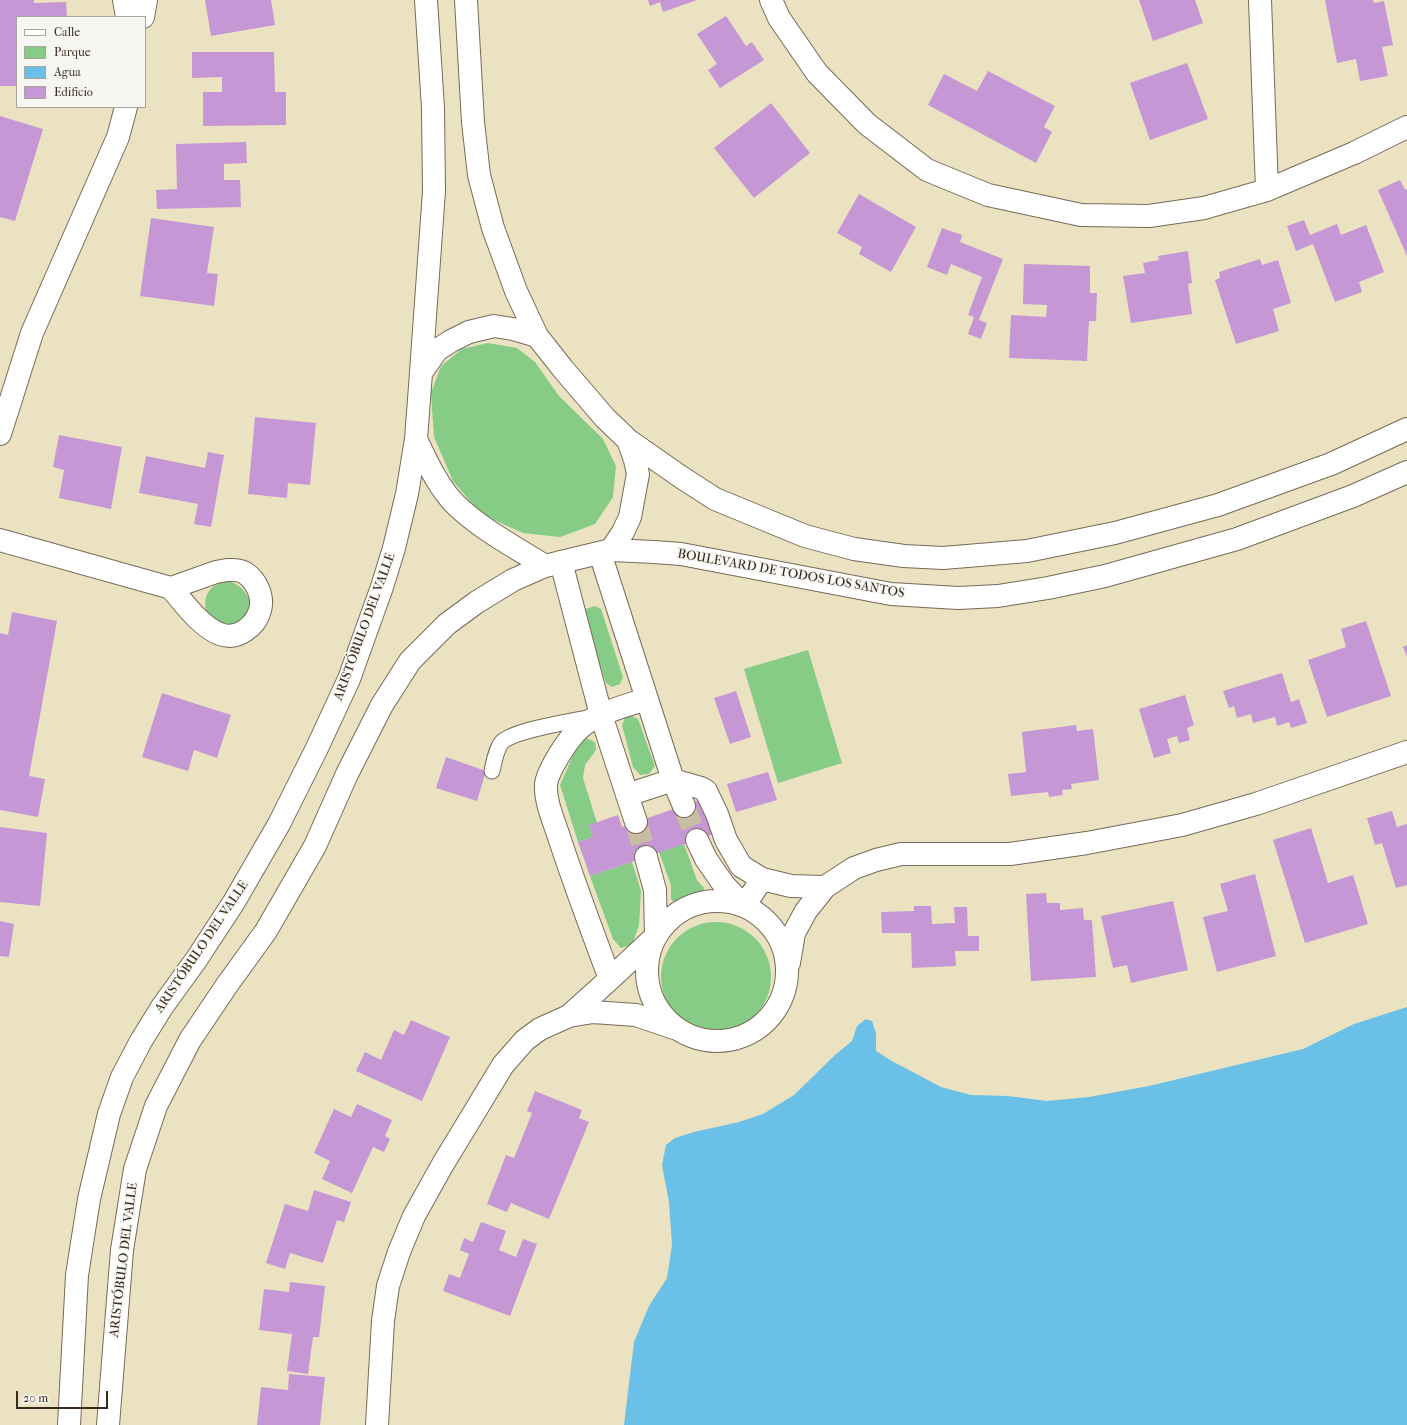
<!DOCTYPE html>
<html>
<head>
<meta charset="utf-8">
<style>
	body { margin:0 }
	#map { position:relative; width:1407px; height:1425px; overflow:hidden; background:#ebe2c2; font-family:"IM FELL French Canon",serif }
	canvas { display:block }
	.legend { position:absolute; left:16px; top:16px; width:130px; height:92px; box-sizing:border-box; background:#f6f6f2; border:1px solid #aba49d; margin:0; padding:5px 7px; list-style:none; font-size:12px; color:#3b2a1e }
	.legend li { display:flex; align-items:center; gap:8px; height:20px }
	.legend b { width:20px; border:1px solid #aba49d }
	.scale { position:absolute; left:16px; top:1391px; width:92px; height:18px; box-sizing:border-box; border:2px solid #3b2a1e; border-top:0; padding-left:5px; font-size:12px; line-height:14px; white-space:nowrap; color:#3b2a1e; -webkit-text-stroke:3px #f6f6f2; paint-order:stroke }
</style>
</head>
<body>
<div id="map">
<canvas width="1407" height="1425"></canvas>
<ul class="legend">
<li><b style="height:5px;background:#fff"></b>Calle</li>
<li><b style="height:11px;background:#86cc87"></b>Parque</li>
<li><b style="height:11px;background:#6ac0e7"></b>Agua</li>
<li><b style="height:11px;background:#c697d5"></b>Edificio</li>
</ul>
<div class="scale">20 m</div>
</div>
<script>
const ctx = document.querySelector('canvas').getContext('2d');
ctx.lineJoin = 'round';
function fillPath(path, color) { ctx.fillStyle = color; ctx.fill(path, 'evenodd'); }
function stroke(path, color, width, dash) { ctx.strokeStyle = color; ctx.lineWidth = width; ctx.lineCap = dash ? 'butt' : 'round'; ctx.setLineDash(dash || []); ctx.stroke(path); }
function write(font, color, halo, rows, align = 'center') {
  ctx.font = font + ' "IM FELL French Canon",serif'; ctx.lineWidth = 3.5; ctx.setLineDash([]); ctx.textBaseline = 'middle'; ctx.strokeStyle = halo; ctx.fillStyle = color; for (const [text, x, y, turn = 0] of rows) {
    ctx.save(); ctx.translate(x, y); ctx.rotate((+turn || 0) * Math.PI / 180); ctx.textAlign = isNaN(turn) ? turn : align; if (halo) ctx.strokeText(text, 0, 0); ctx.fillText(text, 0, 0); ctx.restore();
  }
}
fillPath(new Path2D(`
	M488 343 517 348 535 362 559 396 603 439 616 466 613 497 595 524 560 537 523 533 481 514 453 481 434 437 431 393 441 366 462 349Z
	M228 581C245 585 259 606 243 620 239 624 233 625 228 627L208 617C201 598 208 584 228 581Z
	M595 606 601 609 623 677 620 684 612 687 606 683 583 614 585 609Z
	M808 650 842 763 778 783 744 669Z
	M632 716 638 719 655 766 649 774 640 775 633 767 622 725 625 718Z
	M586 738 595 742 596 750 585 765 583 778 597 823 589 825 593 837 578 842 560 785 577 746Z
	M684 844 697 880 704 888 702 894 674 902 671 899V885L659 852Z
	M632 862 641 891 639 925 632 945 621 948 613 939 590 876Z
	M661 977a55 55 0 1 1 110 0a55 55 0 1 1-110 0Z`), '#86cc87');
fillPath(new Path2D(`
	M1407 1007V1425H624L634 1342 649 1306 667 1278 672 1245 669 1202 662 1165 666 1145 675 1138 694 1132 739 1122 763 1114 794 1095 835 1055 852 1041 857 1026 866 1019 872 1021 876 1033V1051L890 1060 941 1087 971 1095 1008 1096 1047 1101 1089 1097 1149 1086 1303 1049 1354 1024Z`), '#6ac0e7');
fillPath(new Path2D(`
	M0 0H34V3L66 2 67 17H17V86H0Z
	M205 0H271L275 25 211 36Z
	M648 0H697L663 12 660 2 650 6Z
	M1139 0H1195L1203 23 1153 41Z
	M1325 0H1373L1374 3 1384 1 1393 45 1382 47 1388 76 1360 81 1356 59 1337 63Z
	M726 16 746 46 752 42 764 60 720 88 708 70 717 64 697 34Z
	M192 52H274L275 92H286V125L203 126V92H222V77L192 78Z
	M1187 63 1208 119 1150 140 1130 83Z
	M988 71 1055 106 1044 127 1052 132 1036 163 928 105 944 74 977 91Z
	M771 103 810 153 754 198 714 148Z
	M0 116 43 129 15 221 0 217Z
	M246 142 247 163 224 164V180H240L241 207 157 209 156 190 177 189 176 144Z
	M1400 180 1405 190 1407 189V256L1378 190Z
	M859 194 916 227 891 272 859 254 862 247 837 233Z
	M151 218 214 227 207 273 218 274 214 306 140 296Z
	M1304 220 1310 235 1337 224 1341 235 1366 225 1384 272 1359 282 1362 292 1335 302 1313 244 1296 251 1287 226Z
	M942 228 962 235 960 242 1003 259 979 320 987 323 981 339 968 334 974 317 968 315 982 277 951 264 947 275 927 267Z
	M1188 251 1192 283 1188 284 1192 314 1131 323 1123 276 1145 273 1143 263 1159 260 1158 256Z
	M1260 259 1262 265 1278 260 1291 303 1273 309 1279 331 1236 344 1215 280 1220 278 1219 272Z
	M1024 264 1090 266V293H1097L1096 321H1089L1087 361 1009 358 1011 315 1046 317 1047 305 1023 304Z
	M255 417 316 423 310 485 288 483 287 498 248 494Z
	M59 435 122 447 111 509 59 498 64 470 53 467Z
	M208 452 224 455 211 527 194 524 198 504 139 493 146 456 205 468Z
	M12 612 57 621 29 776 45 779 38 817 0 810V633L8 635Z
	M1366 621 1391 696 1327 717 1308 660 1346 647 1341 629Z
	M1407 645V657L1403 647Z
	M1282 673 1291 702 1299 699 1307 723 1291 728 1289 722 1277 726 1275 717 1253 723 1251 714 1237 718 1234 706 1229 708 1223 691Z
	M736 691 751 737 730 744 714 698Z
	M162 693 231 715 217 758 194 750 188 771 142 757Z
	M1185 695 1194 725 1187 728 1190 740 1179 743 1177 736 1167 739 1171 753 1154 758 1139 709Z
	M1076 725 1077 731 1093 729 1099 780 1071 784 1072 789 1062 790 1063 795 1049 797 1048 792 1011 796 1008 774 1026 772 1022 732Z
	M446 757 486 771 477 801 436 788Z
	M768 772 777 800 736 812 727 784Z
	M705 798 717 833 590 876 578 842 593 837 589 825 618 815 622 827Z
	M1392 811 1397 827 1407 824V885L1396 888 1382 843 1375 845 1367 818Z
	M0 827 47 833 40 906 0 902Z
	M1311 828 1328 883 1353 875 1368 924 1305 943 1273 840Z
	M1255 874 1276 956 1217 972 1203 917 1228 911 1220 884Z
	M1046 893 1047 903H1060V910L1083 908 1084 920H1092L1096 977 1031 981 1026 894Z
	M1173 901 1188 970 1131 983 1127 965 1113 968 1101 916Z
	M914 906H931L932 924 955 923 954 907H967L968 936H979V951H955L956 966 912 968 911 933H882L881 912 914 911Z
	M0 921 14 924 9 957 0 956Z
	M411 1020 450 1037 422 1101 356 1071 365 1052 381 1060 394 1030 404 1035Z
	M535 1091 582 1110 579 1118 589 1122 549 1219 511 1203 507 1212 487 1204 506 1155 514 1158 532 1113 527 1111Z
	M357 1104 392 1120 385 1136 390 1139 384 1152 373 1147 352 1193 322 1179 330 1161 314 1153 334 1109 351 1117Z
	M314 1190 351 1202 344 1222 337 1220 323 1263 290 1253 285 1269 266 1263 285 1204 308 1211Z
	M481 1222 506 1231 499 1250 516 1257 523 1239 537 1244 510 1316 443 1291 449 1274 460 1278 469 1254 460 1250 464 1238 473 1242Z
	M290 1282 325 1286 319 1337H313L308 1374 287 1371 292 1334 259 1330 264 1289 289 1292Z
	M289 1374 325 1377 320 1425H257L261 1387 288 1390Z`), '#c697d5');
stroke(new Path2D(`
	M684 806 697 840
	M636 822 646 857`), '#c8bda1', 22, [22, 11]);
const lane = new Path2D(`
	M492 771C494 762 496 749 502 742 514 730 573 721 592 717`);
const street = new Path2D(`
	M124 0 127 17
	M771 0 779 18 817 73 867 124 927 170 988 195 1081 215 1149 216 1204 208 1267 190 1354 153 1407 127
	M1260 0 1267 190
	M143 17 146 0
	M0 434 32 333 118 137 126 107
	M0 540 171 588
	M600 553 673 780 684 806
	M561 562 601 715 636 822
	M227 570C233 570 239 569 245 573 256 580 264 596 260 610 256 626 237 641 220 634 201 627 184 603 171 588L216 572Z
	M627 795 673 780 701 788 706 791 717 814 726 840 741 866 762 879 791 886 825 887 806 911 794 933 789 963
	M697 840 706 859 724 885 744 906 762 879
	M646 857 655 890 656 936 610 979 569 1016 593 1012 636 1015 674 1028
	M825 887 854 868 876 860 901 854H1010L1087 843 1182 825 1256 804 1407 752
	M647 971a70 70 0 1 1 140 0a70 70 0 1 1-140 0Z
	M610 979C592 931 574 883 558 834 553 819 545 801 546 784 548 770 569 737 580 728 596 713 626 706 646 699
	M377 1425 383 1321 388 1286 399 1252 414 1216 443 1164 503 1065 525 1040 540 1029 569 1016`);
const secondary = new Path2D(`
	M466 0 473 122 479 175 493 228 516 291 537 336
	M421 372 434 191 433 108 426 0
	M416 439C427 462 438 487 456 505 482 530 515 547 545 566
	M628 440 681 477 715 499 805 536 854 549 904 556 943 558 1027 551 1115 533 1218 505 1331 464 1407 429
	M69 1425 77 1275 89 1199 109 1114 122 1077 141 1041 162 1007 196 960 234 902 279 824 317 748 349 679 382 587 394 548 407 494 416 439 421 373 437 350 451 341 469 332 494 326 513 329 537 336 563 369 605 418 628 440 635 460 638 474 630 517 623 532 611 550
	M108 1425 122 1250 135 1169 156 1106 190 1040 227 985 266 931 315 846 347 774 382 705 410 661 447 624 477 602 513 580 545 566 611 550 654 552 681 554 891 594 958 598 998 596 1048 588 1105 576 1237 539 1353 496 1407 472`);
stroke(lane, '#796a57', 17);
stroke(street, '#796a57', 24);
stroke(secondary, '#796a57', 24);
stroke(lane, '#fff', 15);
stroke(street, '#fff', 22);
stroke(secondary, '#fff', 22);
write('13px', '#3b2a1e', '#f6f6f2', [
	["BOULEVARD DE TODOS LOS SANTOS",791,574,10],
	["ARISTÓBULO DEL VALLE",365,627,-70],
	["ARISTÓBULO DEL VALLE",202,947,-56],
	["ARISTÓBULO DEL VALLE",124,1260,-83]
]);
</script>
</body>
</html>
